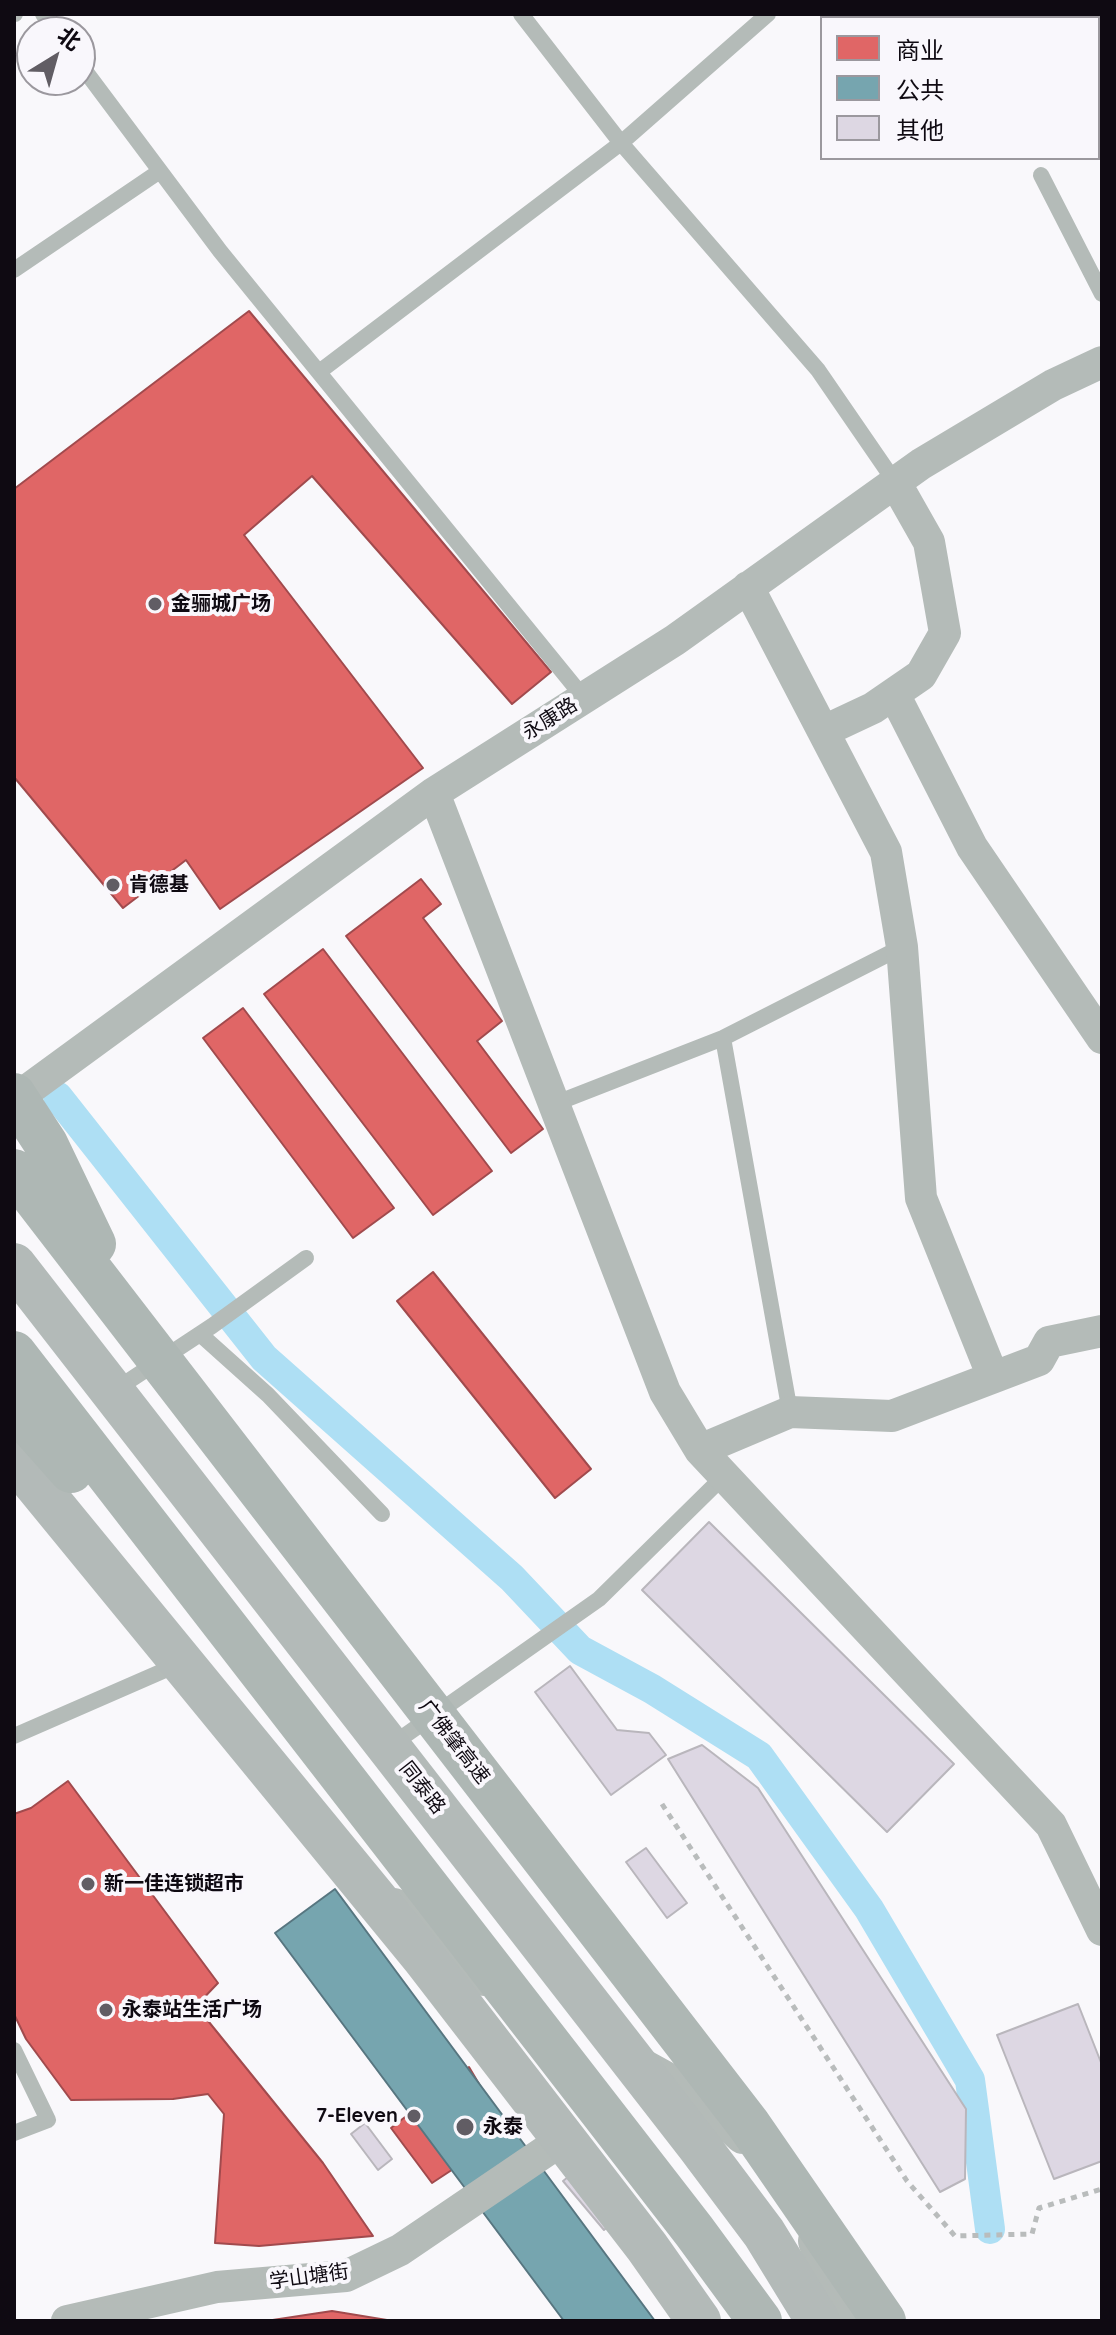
<!DOCTYPE html>
<html>
<head>
<meta charset="utf-8">
<style>
	body { margin:0 }
	#map { position:relative; width:1116px; height:2335px; overflow:hidden; background:#f9f8fb; font-family:Quicksand,"Noto Sans SC",sans-serif }
	canvas { display:block }
	.frame { position:absolute; inset:0; border:16px solid #0f0a12; pointer-events:none }
	.legend { position:absolute; left:820px; top:16px; width:280px; height:144px; box-sizing:border-box; background:#f9f7fc; border:2px solid #9b989e; margin:0; padding:10px 14px; list-style:none; font-size:24px; color:#0f0a12 }
	.legend li { display:flex; align-items:center; gap:16px; height:40px }
	.legend b { width:40px; border:2px solid #9b989e }
	.north { position:absolute; left:16px; top:16px; width:80px; height:80px; box-sizing:border-box; background:#f9f7fc; border:2px solid #9b989e; border-radius:50%; rotate:37deg; font-size:22px; font-weight:700; line-height:32px; text-align:center; color:#0f0a12 }
	.north::after { content:''; display:block; margin:auto; width:28px; height:36px; background:#615d64; clip-path:polygon(50% 0,100% 100%,50% 72%,0 100%) }
</style>
</head>
<body>
<div id="map">
<canvas width="1116" height="2335"></canvas>
<div class="frame"></div>
<ul class="legend">
<li><b style="height:22px;background:#e06666"></b>商业</li>
<li><b style="height:22px;background:#76a5af"></b>公共</li>
<li><b style="height:22px;background:#ddd7e3"></b>其他</li>
</ul>
<div class="north">北</div>
</div>
<script>
const ctx = document.querySelector('canvas').getContext('2d');
ctx.lineJoin = 'round';
function fillPath(path, color) { ctx.fillStyle = color; ctx.fill(path, 'evenodd'); }
function stroke(path, color, width, dash) { ctx.strokeStyle = color; ctx.lineWidth = width; ctx.lineCap = dash ? 'butt' : 'round'; ctx.setLineDash(dash || []); ctx.stroke(path); }
function write(font, color, halo, rows, align = 'center') {
  ctx.font = font + ' Quicksand,"Noto Sans SC",sans-serif'; ctx.lineWidth = 8; ctx.setLineDash([]); ctx.textBaseline = 'middle'; ctx.strokeStyle = halo; ctx.fillStyle = color; for (const [text, x, y, turn = 0] of rows) {
    ctx.save(); ctx.translate(x, y); ctx.rotate((+turn || 0) * Math.PI / 180); ctx.textAlign = isNaN(turn) ? turn : align; if (halo) ctx.strokeText(text, 0, 0); ctx.fillText(text, 0, 0); ctx.restore();
  }
}
const shops = new Path2D(`
	M249 311 551 672 512 704 312 476 244 535 423 768 220 909 186 860 123 908 14 777V489Z
	M421 879 441 904 423 918 502 1021 477 1041 543 1129 511 1153 346 936Z
	M323 949 492 1171 433 1215 264 994Z
	M243 1008 394 1208 353 1238 203 1038Z
	M433 1272 591 1469 555 1498 397 1301Z
	M68 1781 218 1983 196 2006 323 2163 373 2236 259 2246 215 2243 224 2114 208 2094 173 2099 71 2100 26 2039 14 2014V1814L31 1808Z
	M469 2067 508 2133 432 2183 391 2128Z
	M332 2311 393 2321H266Z`);
fillPath(shops, '#e06666');
stroke(shops, '#a14a4d', 2);
const public = new Path2D(`
	M335 1889 655 2321H564L275 1933Z`);
fillPath(public, '#76a5af');
stroke(public, '#577680', 2);
stroke(new Path2D(`
	M58 1097 264 1358 512 1578 580 1650 652 1689 759 1756 869 1909 970 2080 990 2229`), '#aedff4', 30);
const building = new Path2D(`
	M709 1522 954 1764 887 1832 642 1590Z
	M570 1666 617 1730 649 1733 666 1755 611 1795 535 1692Z
	M702 1745 758 1788 966 2109 965 2179 940 2192 668 1759Z
	M646 1848 687 1903 667 1918 626 1862Z
	M1078 2004 1102 2065V2161L1054 2179 997 2035Z
	M365 2123 392 2159 378 2170 351 2134Z
	M578 2169 617 2219 604 2230 563 2181Z`);
fillPath(building, '#ddd7e3');
stroke(building, '#b9b6bc', 2);
stroke(new Path2D(`
	M662 1804 907 2181 955 2236 1032 2234 1039 2208 1102 2189`), '#b9bcbc', 5, [6, 6]);
stroke(new Path2D(`
	M14 14H15
	M43 14 56 32
	M521 14 621 143 818 370 895 482
	M80 64 220 251 584 698
	M1041 175 1102 294
	M14 270 160 171
	M319 372 621 143 768 14
	M723 1038 790 1412
	M554 1104 723 1038 902 947
	M200 1334 268 1395 382 1514
	M115 1390 212 1326 306 1258
	M14 1736 179 1664
	M390 1746 599 1599 726 1474
	M14 2050 48 2120 14 2133`), '#b4bbb8', 16);
stroke(new Path2D(`
	M748 587 886 852 902 947 921 1198 993 1377
	M894 694 972 847 1102 1038
	M824 731 873 708 921 675 945 633 929 542 895 482
	M434 793 665 1392 700 1450 1051 1825 1102 1930
	M14 1100 434 793 675 640 921 464 1053 385 1102 362
	M700 1450 790 1412 892 1416 1039 1360 1049 1342 1102 1331
	M67 2321 217 2287 346 2276 400 2250 565 2138`), '#b4bbb8', 32);
stroke(new Path2D(`
	M394 1907 484 1977
	M639 2066 710 2105 743 2135
	M817 2241 847 2321`), '#b4bbb8', 38);
stroke(new Path2D(`
	M14 1265 698 2145 764 2233 818 2321
	M14 1458 424 1958 647 2247 699 2321`), '#b3bab8', 44);
stroke(new Path2D(`
	M14 1095 46 1144 94 1244
	M14 1171 749 2125 884 2321
	M14 1353 694 2231 760 2321
	M14 1407 71 1471`), '#aeb7b4', 44);
for (const [x, y, r, color] of [
	[155,604,8,"#615d64"],
	[113,885,8,"#615d64"],
	[88,1884,8,"#615d64"],
	[106,2010,8,"#615d64"],
	[414,2116,8,"#615d64"],
	[465,2127,10,"#615d64"]
]) { const dot = new Path2D(); dot.arc(x, y, r, 0, 2 * Math.PI); ctx.fillStyle = color; ctx.fill(dot); stroke(dot, '#f9f7fc', 3); }
write('bold 20px', '#0f0a12', '#f9f7fc', [
	["金骊城广场",171,604],
	["肯德基",129,885],
	["新一佳连锁超市",104,1884],
	["永泰站生活广场",122,2010],
	["7-Eleven",398,2116,"right"],
	["永泰",483,2127]
], 'left');
write('20px', '#0f0a12', '#f9f7fc', [
	["永康路",550,719,-32],
	["广佛肇高速",454,1742,52],
	["同泰路",422,1788,52],
	["学山塘街",309,2277,-8]
]);
</script>
</body>
</html>
